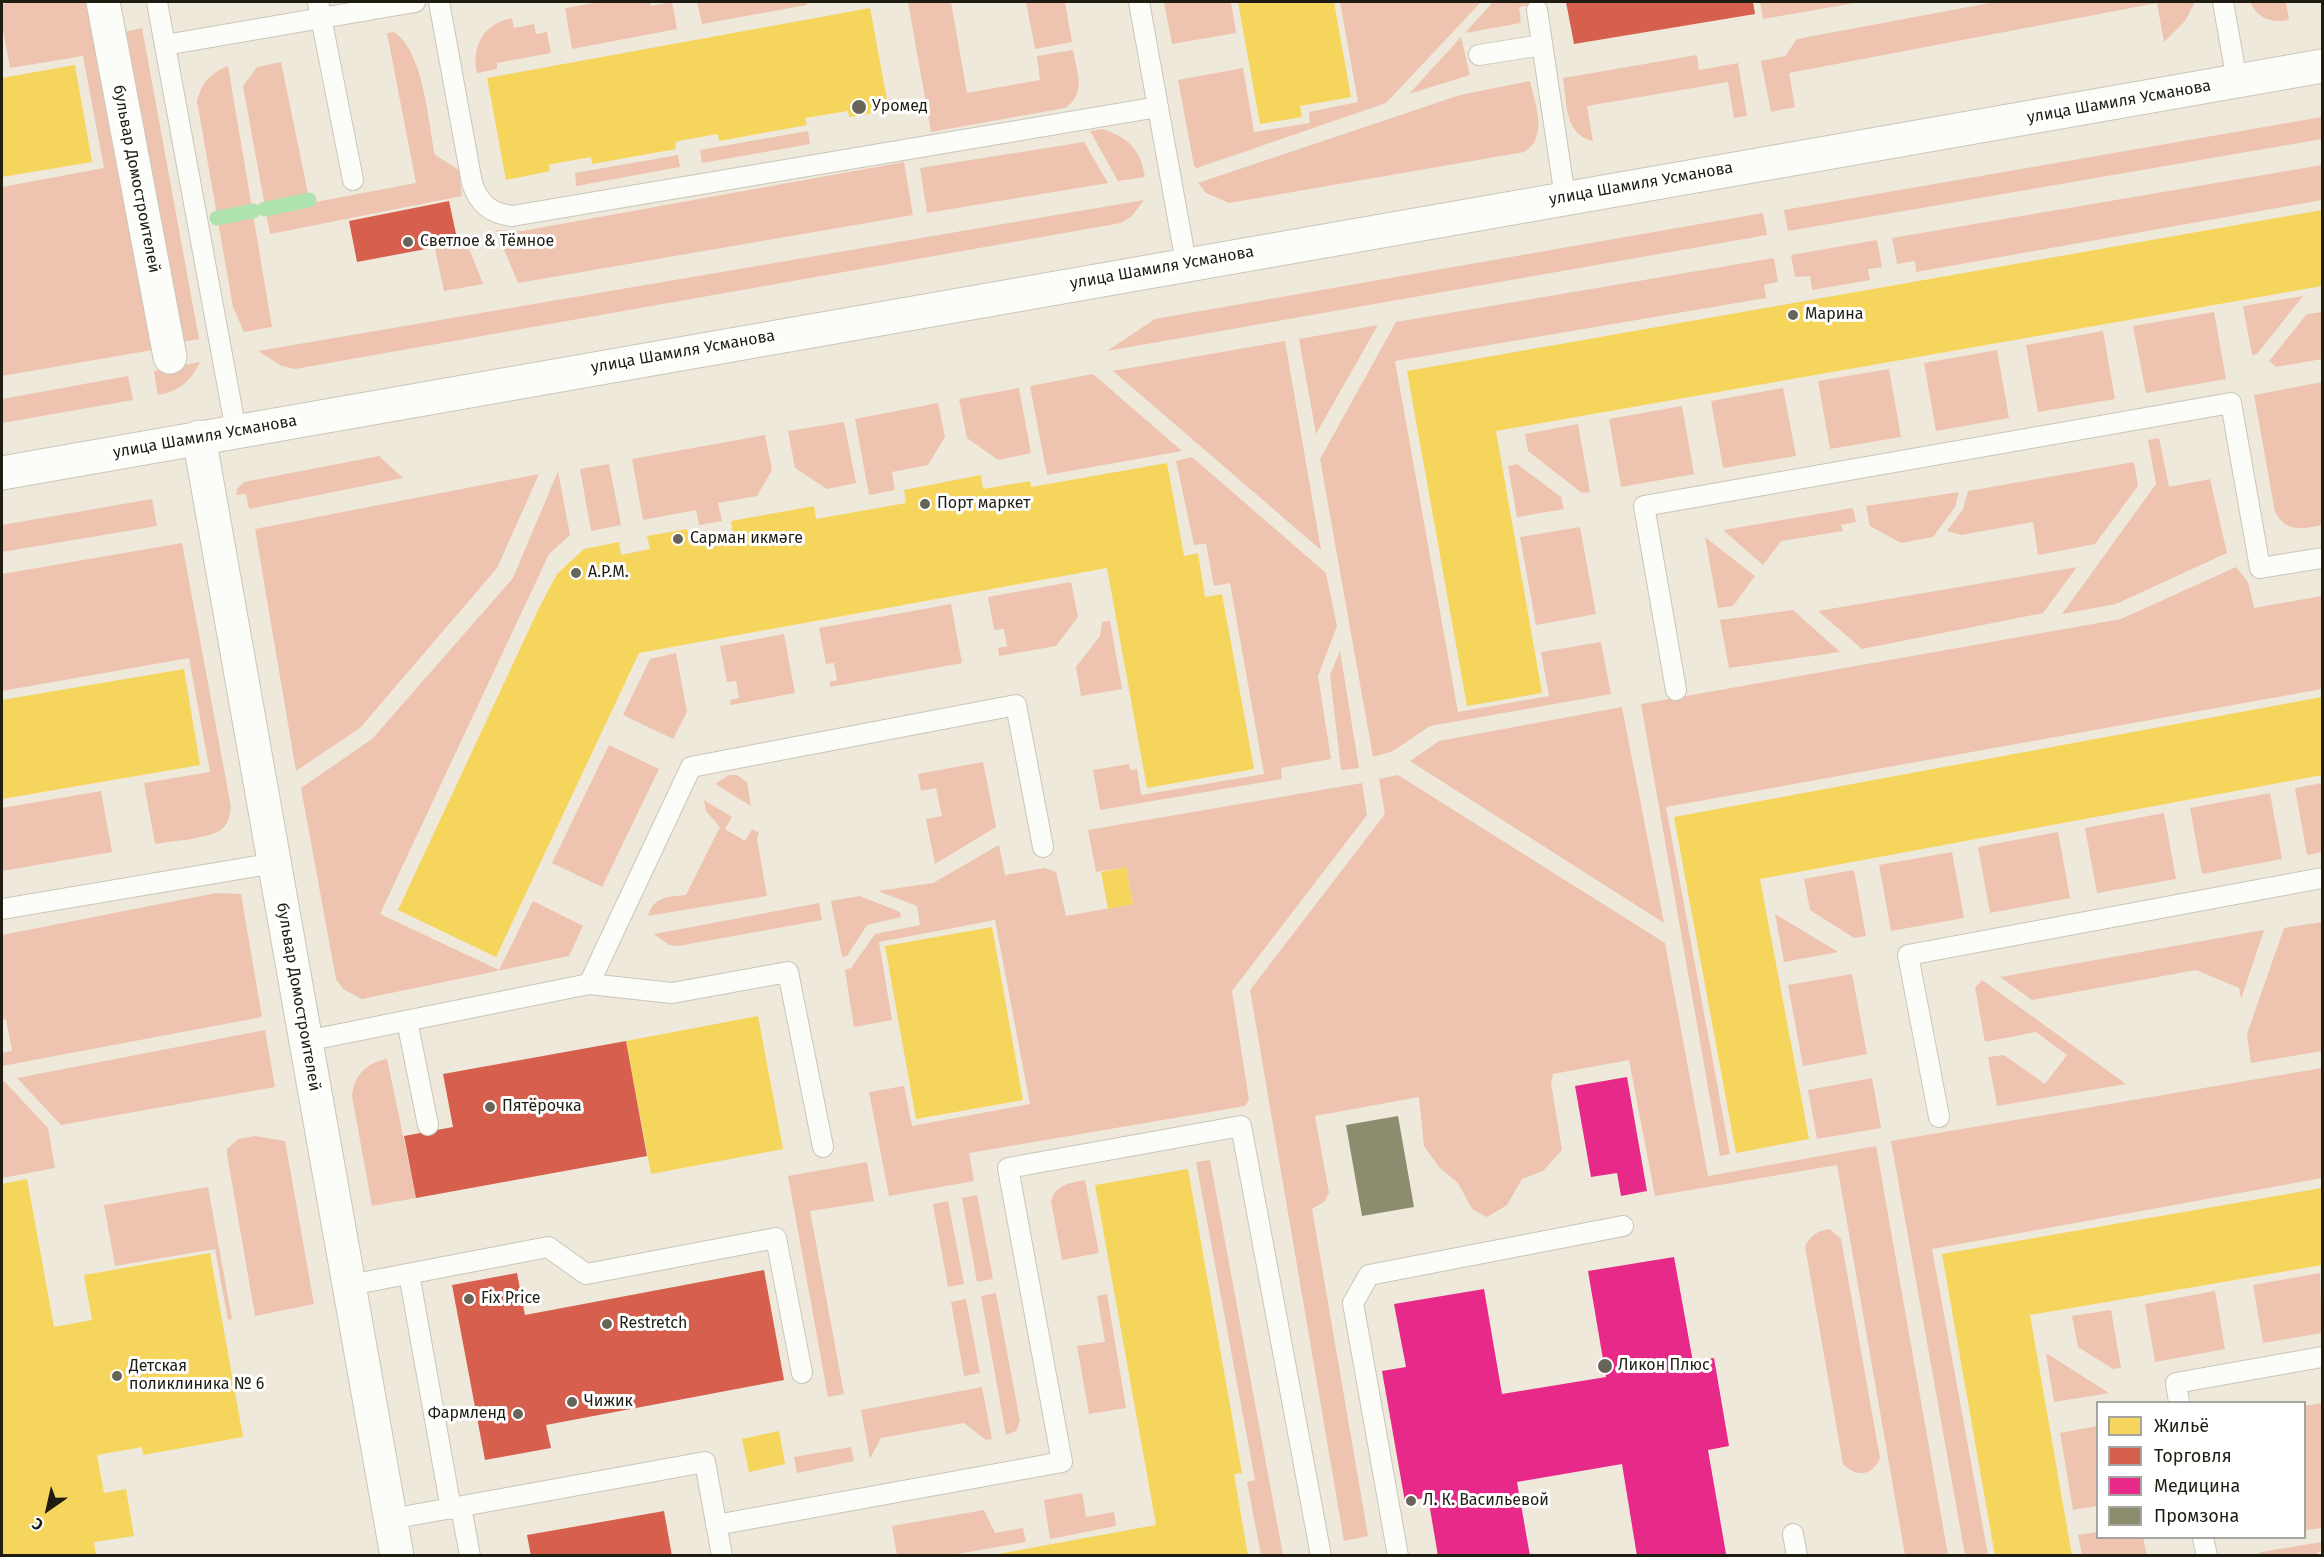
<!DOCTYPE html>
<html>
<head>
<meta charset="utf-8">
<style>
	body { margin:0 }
	#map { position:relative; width:2324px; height:1557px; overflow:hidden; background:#eee9da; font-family:"Fira Sans",sans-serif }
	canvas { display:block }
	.frame { position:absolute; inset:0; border:3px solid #1f1c12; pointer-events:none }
	.legend { position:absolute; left:2096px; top:1401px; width:210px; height:138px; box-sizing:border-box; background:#fff; border:2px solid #a5a4a0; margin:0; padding:8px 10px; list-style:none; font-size:18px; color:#1f1c12 }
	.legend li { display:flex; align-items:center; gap:12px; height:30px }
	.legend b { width:30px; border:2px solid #a5a4a0 }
	.north { position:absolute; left:18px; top:1479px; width:60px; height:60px; -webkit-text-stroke:4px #fff; paint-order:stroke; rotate:214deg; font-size:16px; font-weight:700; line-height:24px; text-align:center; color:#1f1c12 }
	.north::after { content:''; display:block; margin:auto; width:21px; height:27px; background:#1f1c12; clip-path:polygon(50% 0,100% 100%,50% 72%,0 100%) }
</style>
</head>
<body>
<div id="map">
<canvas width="2324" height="1557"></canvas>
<div class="frame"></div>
<ul class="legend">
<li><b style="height:16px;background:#f6d55c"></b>Жильё</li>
<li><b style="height:16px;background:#d6604d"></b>Торговля</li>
<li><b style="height:16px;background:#e7298a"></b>Медицина</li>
<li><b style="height:16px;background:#8c8c6e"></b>Промзона</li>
</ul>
<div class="north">С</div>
</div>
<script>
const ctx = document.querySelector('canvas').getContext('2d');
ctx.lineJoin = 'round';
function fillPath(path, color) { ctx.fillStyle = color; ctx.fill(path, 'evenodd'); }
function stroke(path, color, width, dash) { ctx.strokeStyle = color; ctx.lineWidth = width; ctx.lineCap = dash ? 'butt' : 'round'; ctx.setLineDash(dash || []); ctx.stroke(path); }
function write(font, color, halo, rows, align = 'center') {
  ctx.font = font + ' "Fira Sans",sans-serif'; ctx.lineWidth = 6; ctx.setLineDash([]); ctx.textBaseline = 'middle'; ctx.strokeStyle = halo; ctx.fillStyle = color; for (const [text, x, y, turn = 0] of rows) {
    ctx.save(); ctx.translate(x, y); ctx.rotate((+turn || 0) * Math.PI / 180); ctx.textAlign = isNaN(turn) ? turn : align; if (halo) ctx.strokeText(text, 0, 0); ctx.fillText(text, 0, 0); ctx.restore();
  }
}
fillPath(new Path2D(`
	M16 2H96L158 349 2 376V187L104 168 83 56 10 68 2 24V4Z
	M601 2H649L651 6 672 2 677 29 572 49 565 8Z
	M697 2H806L807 5 702 24Z
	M908 2H951L967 93 1040 80 1037 56 1073 50C1077 72 1087 94 1065 108L931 132Z
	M1026 2H1065L1072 42 1035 49Z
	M1164 2H1231L1236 33 1172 44Z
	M1340 2H1481L1386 103 1197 168 1194 166 1178 80 1243 68 1254 132 1310 123 1309 112 1358 102Z
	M1493 2H1549L1519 7 1521 23 1465 33Z
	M1760 2H1861L1763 19Z
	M1995 2H2195L2185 21 2164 42 2157 3 1789 73 1795 107 1771 112 1761 61 1785 56 1797 39Z
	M2250 2H2286L2289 20C2271 23 2258 19 2250 2Z
	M512 18 514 28 534 24 536 34 547 32 551 53 497 63V69L477 73C471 46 484 23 512 18Z
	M142 28 199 339 178 343 120 33Z
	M394 32C424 52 428 121 435 155L459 170 462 196 270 234 243 86 257 67 281 62 310 203 416 183 387 33Z
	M1461 37 1470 75 1409 94Z
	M1697 55 1699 70 1738 63 1747 116 1734 118 1728 82 1587 106 1593 141C1564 135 1567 102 1563 78Z
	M228 66 272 327 244 332 233 307 197 101C202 83 210 73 228 66Z
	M1530 81C1535 105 1549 137 1524 152L1229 203 1206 193 1198 183 1460 95Z
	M2322 117V139L1788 231 1784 210Z
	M1103 129C1130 139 1140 149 1145 177L1118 181 1090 131Z
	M808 131 810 144 702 163 700 150Z
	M1084 142 1108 183 927 213 920 168Z
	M678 155 680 167 576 186 575 173Z
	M904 162 913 215 518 283 496 230 522 231Z
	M2322 165V200L1916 272 1915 261 1897 264 1892 238Z
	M1144 200 1132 216 1121 223 295 369 282 366 258 351Z
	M1763 213 1767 235 1107 351 1155 319Z
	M1877 240 1882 267 1868 269 1870 280 1812 290 1810 276 1795 277 1791 255Z
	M467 243 483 284 444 291 435 249Z
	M1774 258 1778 282 1764 285 1766 298 1395 361 1458 712 1549 696 1541 652 1601 642 1611 694 1430 726 1393 751 1373 757 1320 459 1396 322Z
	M2303 296 2257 354 2252 355 2243 306Z
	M2214 312 2226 379 2146 393 2133 326Z
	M2322 312V359L2276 367 2269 361 2307 314Z
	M1378 325 1316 434 1299 339Z
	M2103 331 2115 399 2038 412 2026 345Z
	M1285 341 1321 550 1113 371Z
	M1997 350 2009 418 1936 431 1924 363Z
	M200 362C190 382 180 391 158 395L154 371Z
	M1889 369 1901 437 1830 449 1818 381Z
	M1093 374 1182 451 1047 475 1030 386Z
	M128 376 133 400 2 423V399Z
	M2322 382V525C2303 529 2286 533 2275 512L2254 395Z
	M1019 388 1031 453 998 460 967 438 959 399Z
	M1783 388 1796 456 1723 468 1711 401Z
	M938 403 945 437 928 465 892 472 895 490 869 495 855 419Z
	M1682 406 1694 474 1621 487 1609 419Z
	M844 422 856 483 827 489 795 468 788 431Z
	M1578 424 1590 492 1582 493 1528 451 1525 434Z
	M765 435 772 470 757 496 718 503 722 521 699 525 696 510 643 520 632 459Z
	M2159 438 2169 487 2210 479 2227 553 2116 604 2062 614 2156 484 2148 440Z
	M379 456 403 478 249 509 246 494 236 495 237 489 244 482Z
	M1192 457 1326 573 1337 626 1318 676 1331 759 1281 768 1282 779 1100 810 1093 770 1129 764 1130 770 1137 769 1141 795 1264 774 1230 583 1214 586 1206 544 1194 545 1176 461Z
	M2134 462 2138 486 2095 544 2038 555 2033 522 1961 535 1947 531 1963 509 1968 491Z
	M609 464 621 525 591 531 580 469Z
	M1517 464 1561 497 1564 509 1517 517 1508 466Z
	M558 471 570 535 549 554 380 914 499 970 533 901 583 926 569 956 362 999 343 989 336 979 301 788 372 739 513 578Z
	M539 474 497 568 360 728 296 771 255 529Z
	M1959 492 1955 507 1933 537 1901 543 1870 526 1866 506Z
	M152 499 157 526 2 552V525Z
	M1853 508 1856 522 1841 525 1843 531 1781 541 1763 565 1723 530Z
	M1580 527 1596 614 1536 625 1520 537Z
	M1705 537 1755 576 1733 606 1718 608Z
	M182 543 231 807C230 815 228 824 222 829 210 839 171 841 155 844L144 783 210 772 189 658 2 691V574Z
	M2077 567 2043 613 1862 649 1818 611Z
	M2236 567 2248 582 2254 608 2322 596V689L1666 807 1730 1154 1720 1156 1641 704 2121 619Z
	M1071 582 1078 617 1056 646 999 656 998 648 1007 646 1004 629 994 630 988 597Z
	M951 604 962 663 830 687V682L837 680 834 663 826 664 819 628Z
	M1793 610 1840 652 1729 668 1720 620Z
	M1110 621 1122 689 1081 696 1076 667 1100 636 1102 622Z
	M784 634 795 693 731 705 730 700 739 698 736 681 727 682 720 646Z
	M1340 651 1359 768 1341 770 1330 675Z
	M676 653 687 712 673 739 623 715 650 659Z
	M1622 707 1664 923 1410 761 1439 741Z
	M609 745 659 769 602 887 552 863Z
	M983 762 996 827 935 864 926 819 942 816 936 788 921 791 918 774Z
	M729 775H737L747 782 751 806 715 784Z
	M1398 775 1665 943 1708 1176 1876 1146 1948 1555H1905L1837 1165 1655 1196 1629 1060 1553 1074 1551 1083 1562 1150 1543 1171 1522 1179 1507 1205 1487 1217 1472 1209 1458 1183 1439 1167 1424 1146 1419 1097 1315 1116 1329 1193 1324 1202 1312 1209 1368 1536 1344 1541 1250 990 1385 814 1379 779Z
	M1362 783 1367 815 1232 991 1249 1100 1245 1106 969 1153 974 1181 889 1196 869 1092 904 1086 912 1126 1030 1104 995 920 879 942 892 1020 854 1027 845 970 851 968 875 934 920 925 917 906 878 891 933 883 999 845 1005 875 1044 868 1056 872 1066 916 1133 904 1126 867 1096 872 1088 830Z
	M2322 783V852L2307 855 2295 788Z
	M101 791 112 852 2 871V808Z
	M2270 793 2282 859 2202 874 2190 808Z
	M704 800 732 817 725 829 745 841 752 829 759 833 757 839 767 896 648 916C654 896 668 897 686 895L720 827 706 811Z
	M2164 813 2176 879 2097 893 2085 828Z
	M2058 832 2070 898 1990 913 1978 847Z
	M1952 852 1964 918 1891 931 1879 865Z
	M1854 870 1866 936 1854 938 1810 910 1804 879Z
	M216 893 241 894 262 1017 2 1066V1053L12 1051 6 1019 2 1020V935Z
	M860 896 900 912 901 917 867 925 847 956 842 957 831 901Z
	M819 903 822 920 678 946 669 945 654 934Z
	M1775 914 1838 952 1784 962Z
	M2322 922V1051L2251 1063 2247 1034 2284 928Z
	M2264 930 2241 999 2239 988 2196 970 2032 1000 2000 977Z
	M1852 974 1867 1054 1803 1066 1788 985Z
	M1982 980 2126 1084 1997 1106 1988 1057 2004 1055 2045 1084 2067 1055 2036 1032 1985 1042 1975 988Z
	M265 1030 275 1087 61 1125 17 1078Z
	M387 1059 416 1198 372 1206 352 1096C354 1075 366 1063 387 1059Z
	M2322 1068V1178L1932 1249 1988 1555H1965L1891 1141Z
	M1872 1078 1881 1128 1817 1139 1808 1090Z
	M4 1081 48 1128 55 1168 2 1178V1082Z
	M255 1136 285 1141 314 1304 255 1316 227 1154V1149L238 1139Z
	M1210 1160 1283 1555H1261L1247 1482 1255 1480 1196 1162Z
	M867 1162 874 1201 810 1211 844 1394 828 1397 788 1176Z
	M1085 1180 1099 1253 1062 1260 1051 1201C1056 1184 1070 1183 1085 1180Z
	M208 1187 232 1319 228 1320 215 1249 115 1266 104 1205Z
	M977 1195 993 1279 977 1282 962 1198Z
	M948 1201 964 1284 948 1287 933 1204Z
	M1830 1229 1841 1239 1880 1458C1872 1476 1857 1478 1843 1464L1805 1246C1811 1235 1817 1231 1830 1229Z
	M2320 1273 2322 1333 2263 1343 2253 1285Z
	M2215 1291 2225 1349 2155 1362 2145 1304Z
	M996 1293 1020 1421 1016 1431 1006 1435 981 1296Z
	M1107 1294 1126 1408 1089 1414 1077 1346 1105 1342 1097 1296Z
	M966 1299 980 1373 964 1376 951 1302Z
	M2111 1310 2121 1368 2113 1369 2078 1347 2072 1316Z
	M2046 1353 2109 1393 2054 1402Z
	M982 1387 992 1439 986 1440 964 1423 881 1438 870 1459 861 1410Z
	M2322 1403V1528L2305 1530V1406Z
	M2097 1426V1506L2073 1510 2060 1433Z
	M851 1447 854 1461 797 1473 794 1457Z
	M1082 1493 1086 1517 1114 1512 1116 1526 1050 1539 1044 1500Z
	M984 1510 995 1533 1023 1528 1026 1542 951 1555H897L892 1526Z
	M2097 1532 2098 1538H2143L2147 1555H2082L2078 1535Z
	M2322 1542V1550L2314 1555H2257L2261 1552Z`), '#eec4b0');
fillPath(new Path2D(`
	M1238 2H1334L1351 97 1300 106 1302 117 1260 124Z
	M870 8 889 110 849 117 848 111 805 118 807 125 719 141 718 134 684 140 675 142 676 149 592 164 591 157 557 163 549 165 550 171 506 180 487 78Z
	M75 65 92 162 2 177V78Z
	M2322 210V286L1496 431 1542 693 1467 706 1407 371Z
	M1167 463 1184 556 1198 553 1205 597 1222 594 1254 769 1147 788 1107 568 639 653 496 957 398 910 540 606 557 574 584 549 619 542 621 555 650 549 647 536 676 531 687 529 690 542 733 534 731 521 742 519 814 506 816 519 906 503 904 490 981 475 983 489 1030 481 1031 487Z
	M184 669 200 765 2 799V700Z
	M2322 697V775L1760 879 1809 1139 1736 1153 1674 817Z
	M1126 867 1133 904 1108 909 1101 872Z
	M992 927 1023 1100 916 1119 885 946Z
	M758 1016 783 1149 651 1174 626 1041Z
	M1188 1169 1242 1473 1234 1474 1248 1556H987L1156 1525 1095 1185Z
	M27 1179 54 1327 92 1320 84 1275 210 1253 243 1437 143 1455 142 1447 97 1455 104 1493 126 1489 134 1536 94 1542 96 1556H2V1184Z
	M2322 1188V1265L2030 1315 2072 1556H1995L1942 1254Z
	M779 1431 785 1464 749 1472 742 1439Z`), '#f6d55c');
fillPath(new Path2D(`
	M1566 2H1753L1755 14 1574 44Z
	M449 201 458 243 357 262 349 221Z
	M626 1041 647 1156 416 1198 404 1136 453 1127 443 1074Z
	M764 1270 784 1380 546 1425 551 1448 485 1460 452 1285 517 1273 525 1315Z
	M664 1511 672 1556H531L527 1535Z`), '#d6604d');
fillPath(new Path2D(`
	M1627 1077 1647 1191 1621 1196 1617 1173 1591 1177 1575 1086Z
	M1674 1257 1693 1362 1714 1358 1729 1446 1708 1450 1726 1554 1637 1556 1622 1464 1517 1482 1530 1556H1438L1428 1497 1405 1502 1382 1371 1406 1367 1394 1304 1484 1289 1502 1394 1606 1377 1588 1271Z`), '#e7298a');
fillPath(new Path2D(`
	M1398 1116 1414 1207 1362 1216 1346 1125Z`), '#8c8c6e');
stroke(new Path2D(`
	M265 209 309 200
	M217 218 253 211`), '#aee3af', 15);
const lane = new Path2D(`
	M157 2 236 431
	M318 2 353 180
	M439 2 472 183C479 204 490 213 512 216L1158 107
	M1139 2 1186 263
	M2223 2 2237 81
	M1537 10 1565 197
	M165 45 415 2
	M1479 55 1542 45
	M1676 690 1644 506 2231 403 2260 568 2322 558
	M2 909 275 863
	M589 984 691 767 1016 705 1043 847
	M407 1021 428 1125
	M306 1041 589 984 672 993 788 972 823 1147
	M1939 1117 1908 955 2322 878
	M409 1274 451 1509
	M350 1285 548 1247 586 1274 776 1238 802 1373
	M2179 1402 2176 1383 2322 1357
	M461 1507 470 1556
	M391 1519 705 1462 722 1556
	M716 1525 1062 1462 1008 1168 1241 1126 1321 1556
	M1793 1534 1797 1556
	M2203 1538 2207 1556
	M1398 1556 1353 1303 1369 1275 1623 1226`);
const street = new Path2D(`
	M103 2 170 357
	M199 437 397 1556
	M2 473 2322 66`);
stroke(lane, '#c9c6b9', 22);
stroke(street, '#c9c6b9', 35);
stroke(lane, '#fcfcf9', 20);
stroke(street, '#fcfcf9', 33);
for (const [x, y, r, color] of [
	[859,107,8,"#676458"],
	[408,242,6,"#676458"],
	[1793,315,6,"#676458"],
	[925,504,6,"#676458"],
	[678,539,6,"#676458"],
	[576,573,6,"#676458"],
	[490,1107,6,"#676458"],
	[469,1299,6,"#676458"],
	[607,1324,6,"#676458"],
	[1605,1366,8,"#676458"],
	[117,1376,6,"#676458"],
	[572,1402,6,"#676458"],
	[518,1414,6,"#676458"],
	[1411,1501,6,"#676458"]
]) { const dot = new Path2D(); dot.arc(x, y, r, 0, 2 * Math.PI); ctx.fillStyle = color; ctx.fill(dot); stroke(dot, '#fff', 2); }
write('16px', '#1f1c12', '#fff', [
	["улица Шамиля Усманова",2119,102,-10],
	["бульвар Домостроителей",136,179,79],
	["улица Шамиля Усманова",1641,184,-10],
	["улица Шамиля Усманова",1162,268,-10],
	["улица Шамиля Усманова",683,352,-10],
	["улица Шамиля Усманова",205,437,-10],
	["бульвар Домостроителей",298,997,80]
]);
write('16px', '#1f1c12', '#fff', [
	["Уромед",872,107],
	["Светлое & Тёмное",420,242],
	["Марина",1805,315],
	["Порт маркет",937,504],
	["Сарман икмәге",690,539],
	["А.Р.М.",588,573],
	["Пятёрочка",502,1107],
	["Fix Price",481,1299],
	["Restretch",619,1324],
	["Ликон Плюс",1618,1366],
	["Детская",129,1367],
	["поликлиника № 6",129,1385],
	["Чижик",584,1402],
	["Фармленд",506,1414,"right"],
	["Л. К. Васильевой",1423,1501]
], 'left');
</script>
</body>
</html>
